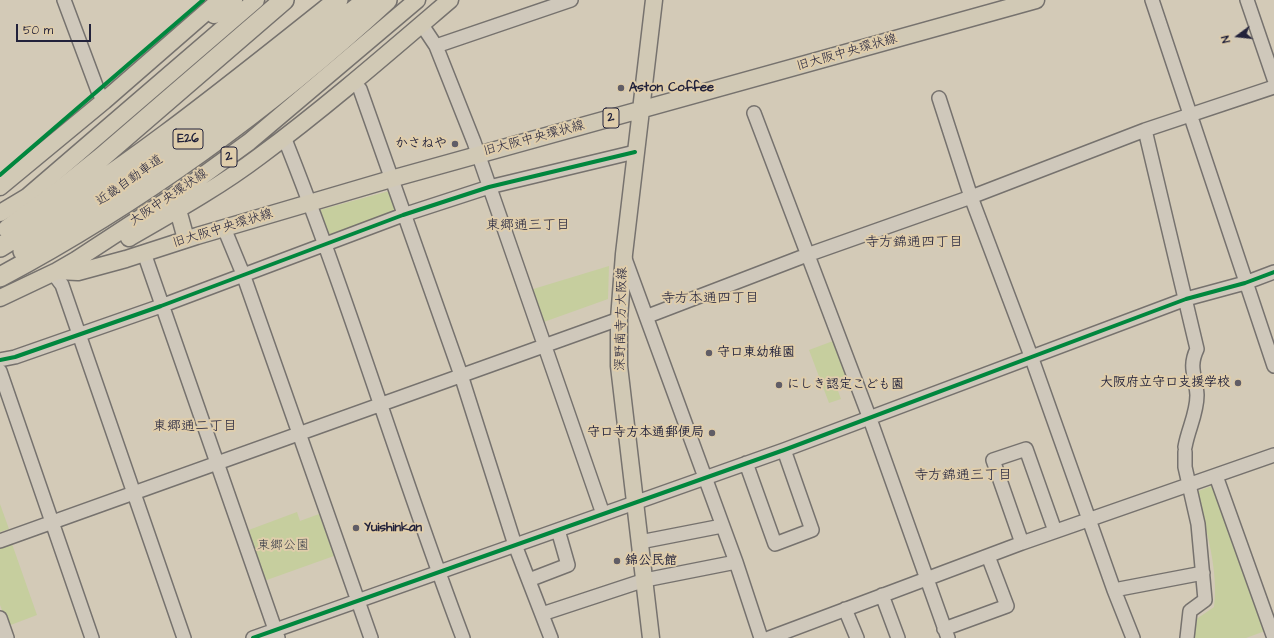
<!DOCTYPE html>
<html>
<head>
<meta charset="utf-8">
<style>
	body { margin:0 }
	#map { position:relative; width:1274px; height:638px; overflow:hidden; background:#d3cab7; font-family:"Architects Daughter",sans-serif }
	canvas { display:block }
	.north { position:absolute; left:1218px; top:16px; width:40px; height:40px; -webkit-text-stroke:3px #dfcdab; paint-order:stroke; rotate:255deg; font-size:11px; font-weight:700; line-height:16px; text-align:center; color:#22223b }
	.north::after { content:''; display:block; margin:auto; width:14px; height:18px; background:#22223b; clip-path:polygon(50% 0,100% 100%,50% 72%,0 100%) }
	.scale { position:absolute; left:16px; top:24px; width:75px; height:18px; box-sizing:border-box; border:2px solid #22223b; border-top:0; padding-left:5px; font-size:12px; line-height:14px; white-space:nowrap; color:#22223b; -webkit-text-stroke:3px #dfcdab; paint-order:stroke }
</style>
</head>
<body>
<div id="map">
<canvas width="1274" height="638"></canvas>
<div class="north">N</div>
<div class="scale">50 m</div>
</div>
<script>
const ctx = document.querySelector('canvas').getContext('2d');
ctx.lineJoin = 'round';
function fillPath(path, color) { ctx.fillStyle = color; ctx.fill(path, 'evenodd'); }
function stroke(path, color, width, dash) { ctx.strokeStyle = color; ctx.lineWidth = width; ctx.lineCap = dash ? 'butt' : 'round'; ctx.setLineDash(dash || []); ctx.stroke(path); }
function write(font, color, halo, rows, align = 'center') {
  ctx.font = font + ' "Architects Daughter","Klee One",sans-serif'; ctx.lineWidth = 4; ctx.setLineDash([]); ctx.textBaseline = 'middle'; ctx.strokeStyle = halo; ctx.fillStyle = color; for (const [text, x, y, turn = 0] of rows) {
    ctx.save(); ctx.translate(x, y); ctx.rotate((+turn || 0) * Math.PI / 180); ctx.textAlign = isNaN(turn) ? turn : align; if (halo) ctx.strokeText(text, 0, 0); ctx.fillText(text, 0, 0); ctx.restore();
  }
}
fillPath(new Path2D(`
	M389 191 396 214 325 239 316 211Z
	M609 266 608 299 541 323 530 290Z
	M833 341 846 376 834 380 841 399 829 403 809 350Z
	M1214 485 1249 580 1265 631 1246 638H1195V620L1214 607C1219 572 1206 527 1196 492Z
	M0 504 9 529 0 532Z
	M297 512 300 521 319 514 334 556 264 581 246 531Z
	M11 541 37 615 8 626 0 605V545Z`), '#c6ce9e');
const minor = new Path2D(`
	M64 0 98 91 104 101
	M1152 0 1274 366
	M1247 0 1274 79
	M422 25 436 46 474 142 603 514
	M436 46 571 0
	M360 89 461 375 515 545 551 638
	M939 98 971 197 1031 356 1114 590 1133 638
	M754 113 870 419 948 638
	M1145 130 1197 349C1188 368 1196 376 1197 395 1197 414 1188 429 1185 447
	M284 137C350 302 400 472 463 638
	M224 228 243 274 371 638
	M144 253 278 638
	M624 256 736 562 761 638
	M53 273 62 285 184 638
	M648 316 807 255 971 197 1145 130 1274 87
	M0 360 15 357 161 306 403 215 489 187 635 152
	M0 371 92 638
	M1185 452V467L1198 524 1205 600 1190 611 1187 638
	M746 463 775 544 812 530 784 450
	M1216 476 1274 638
	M0 541 619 319
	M640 542 722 526
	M1022 543 993 460 1026 449 1055 531
	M529 580 568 565 558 530
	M1114 590 1203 573
	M882 595 898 638
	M845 609 857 638
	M542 614 645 580 736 562
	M0 618 7 638
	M944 629 1007 606 988 556
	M253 638 784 450 1186 299 1245 283 1274 272
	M769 638 1022 543 1274 455`);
const major = new Path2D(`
	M214 15 234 0
	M0 187 104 101 220 0
	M178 210 186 239
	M0 213 27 197 256 0
	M129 238C174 212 219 187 260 156 326 107 388 53 450 0
	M57 271 78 272 126 259 197 236 391 179 1036 0
	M0 298 57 271 76 260 183 190 249 142 417 0
	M651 638 619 366V319L624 254 654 0`);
const highway = new Path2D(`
	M8 229 52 197 102 157 284 0
	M0 247C120 175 229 87 338 0
	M23 251C145 178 256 88 367 0
	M0 277C140 202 270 108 387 0`);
stroke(minor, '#76726e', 16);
stroke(major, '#76726e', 19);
stroke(highway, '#76726e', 22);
stroke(minor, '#cfc8bb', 13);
stroke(major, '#d1c9b5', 16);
stroke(highway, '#d1c9b5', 19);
stroke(new Path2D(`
	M0 175 203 0
	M0 360 15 357 161 306 403 215 489 187 635 152
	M253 638 784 450 1186 299 1245 283 1274 272`), '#00873e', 4);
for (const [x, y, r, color] of [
	[621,88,4,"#605d66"],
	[455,144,4,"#605d66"],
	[709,353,4,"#605d66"],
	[1238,383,4,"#605d66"],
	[779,385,4,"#605d66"],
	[712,433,4,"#605d66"],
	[356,528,4,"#605d66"],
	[617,561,4,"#605d66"]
]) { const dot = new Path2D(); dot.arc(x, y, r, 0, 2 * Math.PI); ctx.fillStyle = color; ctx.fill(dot); stroke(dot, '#dfcdab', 1.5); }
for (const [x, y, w] of [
	[611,118,16],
	[188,139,30],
	[229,157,16]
]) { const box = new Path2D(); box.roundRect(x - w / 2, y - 10, w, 20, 3); ctx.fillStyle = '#dfcdab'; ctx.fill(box); stroke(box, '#22223b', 1); }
write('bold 12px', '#22223b', null, [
	["2",611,118],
	["E26",188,139],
	["2",229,157]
]);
write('13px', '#22223b', '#dfcdab', [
	["旧大阪中央環状線",847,53,-16],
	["旧大阪中央環状線",534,139,-15],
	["近畿自動車道",130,181,-35],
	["大阪中央環状線",169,198,-34],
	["旧大阪中央環状線",223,229,-17],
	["深野南寺方大阪線",622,319,-89]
]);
write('bold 13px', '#22223b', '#dfcdab', [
	["Aston Coffee",629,88],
	["かさねや",447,144,"right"],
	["守口東幼稚園",717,353],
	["大阪府立守口支援学校",1230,383,"right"],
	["にしき認定こども園",787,385],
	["守口寺方本通郵便局",704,433,"right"],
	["Yuishinkan",364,528],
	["錦公民館",625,561]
], 'left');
write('13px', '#393c47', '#dfcdab', [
	["東郷公園",283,546]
]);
write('14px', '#22223b', '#dfcdab', [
	["東郷通三丁目",528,226],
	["寺方錦通四丁目",914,243],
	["寺方本通四丁目",710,299],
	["東郷通二丁目",195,427],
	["寺方錦通三丁目",963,476]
]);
</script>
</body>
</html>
